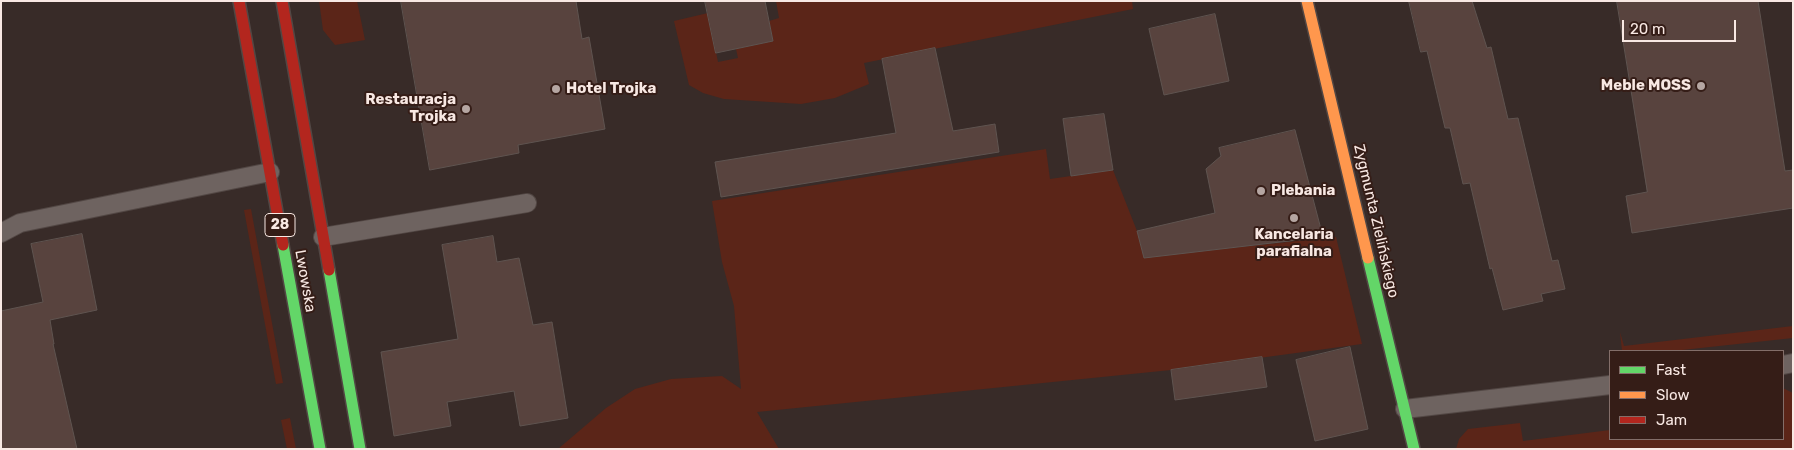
<!DOCTYPE html>
<html>
<head>
<meta charset="utf-8">
<style>
	body { margin:0 }
	#map { position:relative; width:1794px; height:450px; overflow:hidden; background:#382b28; font-family:Rubik,sans-serif }
	canvas { display:block }
	.frame { position:absolute; inset:0; border:2px solid #f8e8e3; pointer-events:none }
	.legend { position:absolute; left:1609px; top:350px; width:175px; height:90px; box-sizing:border-box; background:#351d17; border:1px solid #836e69; margin:0; padding:6px 9px; list-style:none; font-size:15px; color:#f8e8e3 }
	.legend li { display:flex; align-items:center; gap:10px; height:25px }
	.legend b { width:25px; border:1px solid #836e69 }
	.scale { position:absolute; left:1622px; top:20px; width:114px; height:22px; box-sizing:border-box; border:2px solid #f8e8e3; border-top:0; padding-left:6px; font-size:15px; line-height:18px; white-space:nowrap; color:#f8e8e3; -webkit-text-stroke:4px #351d17; paint-order:stroke }
</style>
</head>
<body>
<div id="map">
<canvas width="1794" height="450"></canvas>
<div class="frame"></div>
<ul class="legend">
<li><b style="height:6px;background:#63d668"></b>Fast</li>
<li><b style="height:6px;background:#ff974d"></b>Slow</li>
<li><b style="height:6px;background:#b3261e"></b>Jam</li>
</ul>
<div class="scale">20 m</div>
</div>
<script>
const ctx = document.querySelector('canvas').getContext('2d');
ctx.lineJoin = 'round';
function fillPath(path, color) { ctx.fillStyle = color; ctx.fill(path, 'evenodd'); }
function stroke(path, color, width, dash) { ctx.strokeStyle = color; ctx.lineWidth = width; ctx.lineCap = dash ? 'butt' : 'round'; ctx.setLineDash(dash || []); ctx.stroke(path); }
function write(font, color, halo, rows, align = 'center') {
  ctx.font = font + ' Rubik,sans-serif'; ctx.lineWidth = 4; ctx.setLineDash([]); ctx.textBaseline = 'middle'; ctx.strokeStyle = halo; ctx.fillStyle = color; for (const [text, x, y, turn = 0] of rows) {
    ctx.save(); ctx.translate(x, y); ctx.rotate((+turn || 0) * Math.PI / 180); ctx.textAlign = isNaN(turn) ? turn : align; if (halo) ctx.strokeText(text, 0, 0); ctx.fillText(text, 0, 0); ctx.restore();
  }
}
fillPath(new Path2D(`
	M319 1H357L365 40 335 45 323 30Z
	M776 1H1132L1133 9 864 63 869 84 835 98 801 104 724 99 703 93 689 85 674 21 708 13 718 62 738 58 736 49 773 41 769 21 779 18Z
	M1046 149 1050 179 1113 170 1137 231 1144 257 1336 237 1362 344 1171 370 757 412 779 449H558L606 408 635 389 671 379 722 376 741 389 734 306 722 262 712 201Z
	M251 209 283 383 276 384 244 210Z
	M1793 326V338L1673 351H1622L1620 332 1624 346Z
	M1783 388 1793 393V449H1456L1459 439 1468 429 1520 423 1523 441 1610 430V439H1783Z
	M290 418 296 449H287L281 420Z`), '#5b2518');
const building = new Path2D(`
	M401 1H576L582 39 589 37 605 129 518 145 519 153 430 170Z
	M705 1H765L773 41 716 53Z
	M1409 1H1472L1487 48 1491 47 1508 119 1518 118 1552 261 1558 260 1565 289 1541 294 1543 301 1503 310 1492 268 1490 269 1470 183 1463 184 1450 128H1445L1427 51 1421 52Z
	M1617 1H1758L1785 171 1793 170V208L1632 233 1626 196 1647 192Z
	M1215 14 1229 81 1164 95 1149 29Z
	M935 48 953 131 995 124 999 152 721 197 715 162 896 133 882 59Z
	M1104 114 1113 170 1071 176 1063 119Z
	M1295 130 1323 237 1144 258 1137 231 1215 213 1206 169 1221 156 1219 148Z
	M82 234 97 310 50 320 54 344H53L77 449H1V311L43 302 31 244Z
	M493 236 497 262 519 258 533 325 552 322 568 418 520 426 514 391 447 402 451 426 394 436 381 352 458 339 442 245Z
	M1350 347 1368 429 1315 441 1296 360Z
	M1262 357 1267 387 1175 400 1171 370Z`);
fillPath(building, '#58433e');
stroke(building, '#5f5450', 1);
const lane = new Path2D(`
	M1 233 20 223 270 172
	M323 237 527 203
	M1783 365 1793 363
	M1405 409 1610 385`);
const fast = new Path2D(`
	M283 245 320 449
	M1368 258 1414 449
	M329 270 360 449`);
const slow = new Path2D(`
	M1307 1 1368 258`);
const jam = new Path2D(`
	M239 1 283 245
	M282 1 329 270`);
stroke(lane, '#524744', 20);
stroke(fast, '#524744', 14);
stroke(slow, '#524744', 14);
stroke(jam, '#524744', 14);
stroke(lane, '#6e6360', 18);
stroke(fast, '#63d668', 11);
stroke(slow, '#ff974d', 11);
stroke(jam, '#b3261e', 11);
for (const [x, y, r, color] of [
	[1701,86,5,"#b5a6a2"],
	[556,89,5,"#b5a6a2"],
	[466,109,5,"#b5a6a2"],
	[1261,191,5,"#b5a6a2"],
	[1294,218,5,"#b5a6a2"]
]) { const dot = new Path2D(); dot.arc(x, y, r, 0, 2 * Math.PI); ctx.fillStyle = color; ctx.fill(dot); stroke(dot, '#351d17', 2); }
for (const [x, y, w] of [
	[280,225,30]
]) { const box = new Path2D(); box.roundRect(x - w / 2, y - 11.5, w, 23, 4); ctx.fillStyle = '#351d17'; ctx.fill(box); stroke(box, '#f8e8e3', 1); }
write('bold 14px', '#f8e8e3', null, [
	["28",280,225]
]);
write('bold 15px', '#f8e8e3', '#351d17', [
	["Meble MOSS",1691,86],
	["Hotel Trojka",566,89,"left"],
	["Restauracja",456,100],
	["Trojka",456,117],
	["Plebania",1271,191,"left"],
	["Kancelaria",1294,235,"center"],
	["parafialna",1294,252,"center"]
], 'right');
write('15px', '#f8e8e3', '#351d17', [
	["Zygmunta Zielińskiego",1376,221,77],
	["Lwowska",305,281,80]
]);
</script>
</body>
</html>
